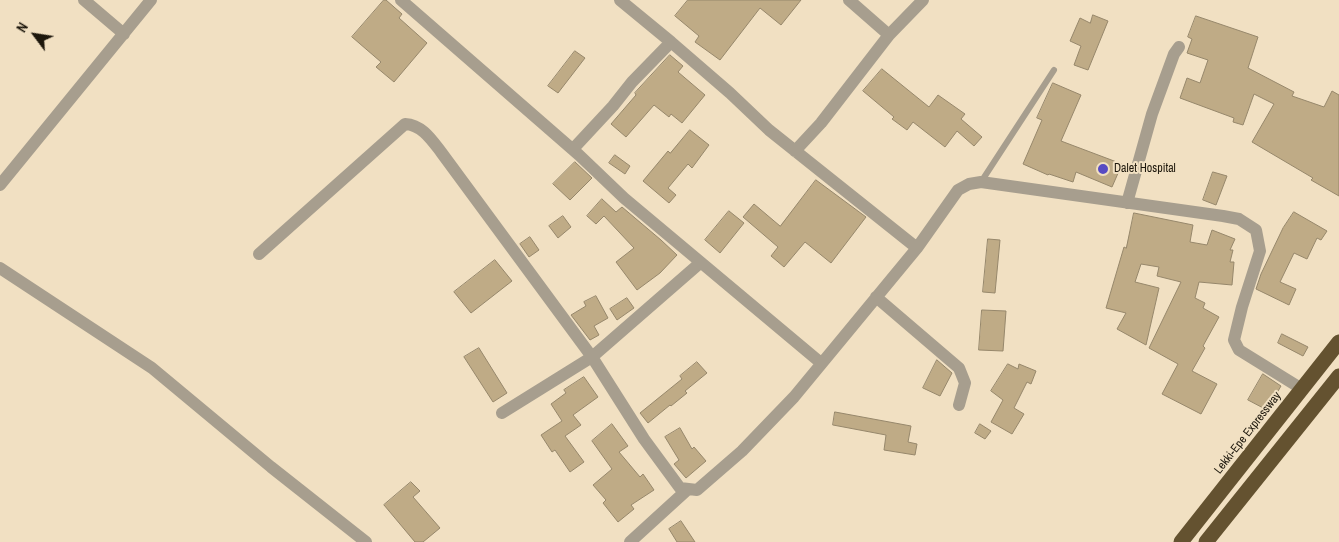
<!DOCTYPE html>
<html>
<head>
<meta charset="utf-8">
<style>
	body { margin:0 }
	#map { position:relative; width:1339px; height:542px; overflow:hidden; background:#f1e0c2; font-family:"Archivo Narrow",sans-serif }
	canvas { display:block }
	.north { position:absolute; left:10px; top:10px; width:50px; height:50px; -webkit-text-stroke:4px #f1e0c2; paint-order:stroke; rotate:301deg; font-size:14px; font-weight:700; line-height:20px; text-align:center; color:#1d170c }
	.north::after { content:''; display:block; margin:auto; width:18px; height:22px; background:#1d170c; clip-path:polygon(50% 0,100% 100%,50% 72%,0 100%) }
</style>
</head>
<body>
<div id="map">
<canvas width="1339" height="542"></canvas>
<div class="north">N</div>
</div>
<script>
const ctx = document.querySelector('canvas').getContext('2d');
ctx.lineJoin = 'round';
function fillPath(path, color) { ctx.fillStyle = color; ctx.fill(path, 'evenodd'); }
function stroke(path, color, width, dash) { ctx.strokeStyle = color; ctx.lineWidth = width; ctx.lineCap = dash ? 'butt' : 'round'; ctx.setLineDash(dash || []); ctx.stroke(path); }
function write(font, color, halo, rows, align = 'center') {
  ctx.font = font + ' "Archivo Narrow",sans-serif'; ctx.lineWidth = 4; ctx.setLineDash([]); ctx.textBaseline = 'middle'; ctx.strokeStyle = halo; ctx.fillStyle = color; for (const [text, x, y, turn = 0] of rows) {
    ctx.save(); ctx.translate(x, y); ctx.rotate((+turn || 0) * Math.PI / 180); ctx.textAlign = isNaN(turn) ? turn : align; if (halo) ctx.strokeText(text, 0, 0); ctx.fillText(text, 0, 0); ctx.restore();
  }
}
const building = new Path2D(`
	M384 0H386L402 14 399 18 427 43 394 82 376 67 381 62 352 37Z
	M688 0H801L781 25 760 8 720 60 695 42 699 36 675 16Z
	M1093 15 1108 21 1088 70 1074 65 1081 46 1070 41 1080 18 1090 23Z
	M1196 16 1258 37 1248 68 1294 92 1292 96 1324 107 1332 91 1339 95V196L1311 180 1313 178 1252 142 1274 104 1254 94 1243 125 1233 122 1234 118 1180 98 1187 78 1200 83 1208 60 1187 53 1192 39 1188 37Z
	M575 51 585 58 558 93 548 86Z
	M670 55 683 66 678 72 705 95 682 123 671 114 669 117 654 105 626 137 611 124 636 95 635 93Z
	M882 69 929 107 938 95 965 114 961 119 982 137 974 146 957 131 945 147 913 122 907 130 892 119 894 117 863 91Z
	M1053 83 1081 95 1061 141 1122 164 1112 187 1076 172 1073 182 1049 174 1048 175 1023 164 1042 120 1037 118Z
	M690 130 709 145 692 168 688 164 668 188 676 195 669 203 643 181 668 151 670 153Z
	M615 155 630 166 625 174 609 163Z
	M575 162 592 178 570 200 553 184Z
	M1213 172 1227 176 1216 205 1203 200Z
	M816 180 866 217 831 263 805 242 784 267 771 256 778 247 743 217 754 204 780 226Z
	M602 199 616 212 622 207 661 240 677 255 660 273 637 290 616 262 634 248 604 216 596 224 587 216Z
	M729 211 744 223 720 253 705 240Z
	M1294 212 1327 231 1321 240 1317 238 1307 259 1294 253 1280 282 1296 289 1289 305 1256 289 1261 274 1283 228Z
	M1134 213 1193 225 1190 242 1207 245 1212 230 1235 239 1230 250H1233L1230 262H1234L1232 285 1199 282 1195 298 1205 303 1203 308 1219 317 1203 346 1205 348 1192 371 1217 384 1201 414 1162 394 1178 364 1149 348 1181 282 1157 276 1159 267 1141 264 1135 282 1159 288 1146 345 1117 329 1126 313 1106 308 1124 247 1126 248Z
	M563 216 571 227 558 238 549 226Z
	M530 237 539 250 529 257 520 244Z
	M988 239 1000 240 995 293 983 292Z
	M495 260 512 281 471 313 454 292Z
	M596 296 608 318 594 326 599 335 590 340 571 315 586 306 584 302Z
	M627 298 634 308 617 320 610 309Z
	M982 310 1006 311 1003 351 979 350Z
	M1282 334 1308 347 1303 356 1278 343Z
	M479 348 507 393 493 402 464 357Z
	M937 360 952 373 940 396 923 388Z
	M697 362 707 373 685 391 687 393 671 406 670 405 648 423 640 413 682 379 680 376Z
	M1008 364 1018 369 1019 364 1036 371 1031 384 1027 382 1014 408 1024 414 1012 434 991 422 1003 400 991 391Z
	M1263 374 1281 386 1267 410 1248 400Z
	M584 377 598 397 573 415 581 425 565 436 584 462 570 472 555 450 552 452 541 435 562 421 551 404 566 393 564 390Z
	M835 412 911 426 908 442 917 444 915 455 884 450 886 435 833 425Z
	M612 424 628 446 619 452 640 477 643 474 654 490 631 505 634 509 618 522 603 503 606 500 593 485 612 469 592 441Z
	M980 424 991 431 985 439 975 433Z
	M680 428 692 449 694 447 706 461 686 478 674 464 679 460 665 437Z
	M411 482 420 491 413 497 440 528 423 542H415L384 505Z
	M681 521 695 542H677L669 529Z`);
fillPath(building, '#bfab86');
stroke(building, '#96876b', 1);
stroke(new Path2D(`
	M981 182 1054 70`), '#a79e8e', 6);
stroke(new Path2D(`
	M84 0 124 34
	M401 0 579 155 624 198 821 363
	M620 0 671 42
	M849 0 889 35
	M573 149 613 106 632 82 671 42 730 93 769 130 917 248
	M795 151 821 123 889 35 923 0
	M0 185 151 0
	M1127 203 1152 114 1174 54 1179 47
	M259 254 405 124C422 125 431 139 441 152L592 357 644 439 680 488 697 490 742 451 794 397 917 248 958 190 969 184 981 182 1223 216 1239 219 1256 230 1260 251 1242 307 1234 340 1239 350 1302 389
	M0 268 152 368 271 467 366 542
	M876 297 959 368 965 383 959 405
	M502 413 592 357 700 263
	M630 542 687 490`), '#a79e8e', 12);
stroke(new Path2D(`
	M1181 542 1339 342
	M1206 542 1339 376`), '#645230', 15);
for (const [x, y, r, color] of [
	[1103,169,6,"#584bc3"]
]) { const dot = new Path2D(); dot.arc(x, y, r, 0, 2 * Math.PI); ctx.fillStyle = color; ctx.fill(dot); stroke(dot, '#f1e0c2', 2); }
write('12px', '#1d170c', '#f1e0c2', [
	["Dalet Hospital",1114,169]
], 'left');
write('12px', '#1d170c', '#f1e0c2', [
	["Lekki-Epe Expressway",1248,433,-52]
]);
</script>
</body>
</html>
